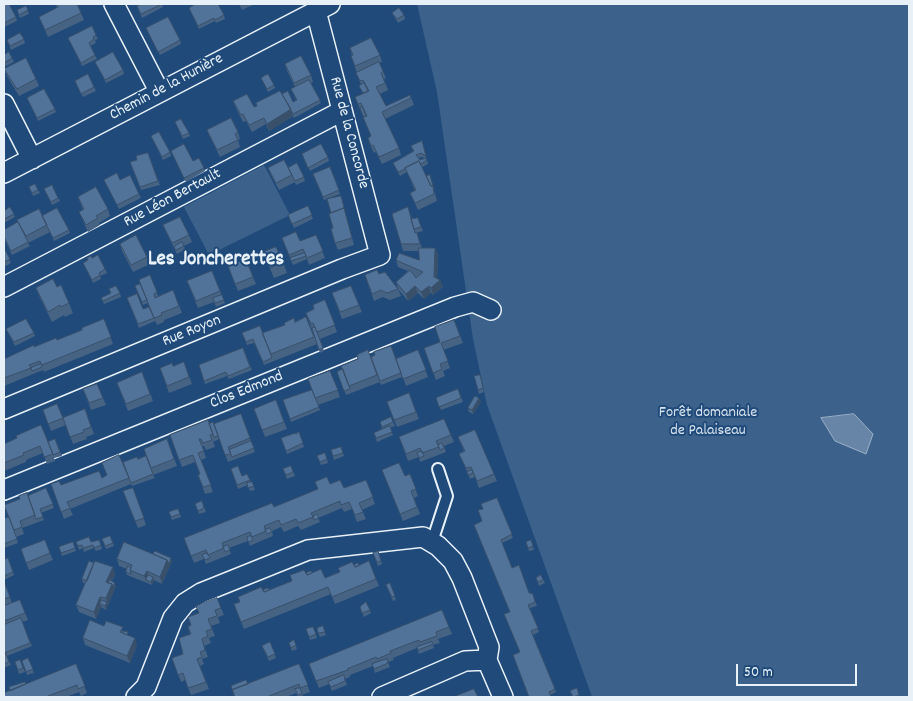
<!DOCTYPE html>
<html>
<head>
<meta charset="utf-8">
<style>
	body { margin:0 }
	#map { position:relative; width:913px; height:701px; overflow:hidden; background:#1f4a7a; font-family:Dekko,sans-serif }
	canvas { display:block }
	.frame { position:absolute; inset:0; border:5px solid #e8f1f8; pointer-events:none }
	.scale { position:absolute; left:736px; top:664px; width:121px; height:22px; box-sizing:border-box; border:2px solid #e8f1f8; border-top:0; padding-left:6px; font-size:15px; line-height:18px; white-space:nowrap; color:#e8f1f8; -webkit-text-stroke:4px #1f4a7a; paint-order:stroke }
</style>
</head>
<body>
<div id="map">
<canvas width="913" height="701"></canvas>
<div class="frame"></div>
<div class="scale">50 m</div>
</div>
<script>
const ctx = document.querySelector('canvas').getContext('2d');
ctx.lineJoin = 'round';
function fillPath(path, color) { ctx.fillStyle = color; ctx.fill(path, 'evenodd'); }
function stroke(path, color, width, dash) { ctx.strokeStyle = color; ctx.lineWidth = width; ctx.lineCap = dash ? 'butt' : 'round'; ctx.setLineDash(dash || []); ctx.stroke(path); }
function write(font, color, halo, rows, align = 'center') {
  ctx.font = font + ' Dekko,sans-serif'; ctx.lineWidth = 4; ctx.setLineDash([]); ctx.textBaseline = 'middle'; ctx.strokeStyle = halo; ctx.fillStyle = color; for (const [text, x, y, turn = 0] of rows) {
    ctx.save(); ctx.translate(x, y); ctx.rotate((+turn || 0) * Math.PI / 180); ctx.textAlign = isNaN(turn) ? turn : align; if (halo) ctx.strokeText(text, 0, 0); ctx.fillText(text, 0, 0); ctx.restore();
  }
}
fillPath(new Path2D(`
	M417 4H909V697H592L487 405 473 339 437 92Z
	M264 165 290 215 209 255 184 207Z`), '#3c628c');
const water = new Path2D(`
	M854 414 873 434 866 454 835 441 821 418Z`);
fillPath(water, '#6685a7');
stroke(water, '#9ab0c7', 1);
const lane = new Path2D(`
	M432 542 447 496 438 469`);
const street = new Path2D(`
	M114 4 159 91
	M4 104 32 159
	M4 173 330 4
	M4 287 342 111
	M4 409 342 269 380 255 316 11
	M4 490 455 307 473 302 491 310
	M136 697 146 687 173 618 185 603 201 593 308 550 423 537 438 546 453 561 462 578 489 647 487 660
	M382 697 465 661 487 660 503 697`);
stroke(lane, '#e8f1f8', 14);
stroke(street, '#e8f1f8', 22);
stroke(lane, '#1f4a7a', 10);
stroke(street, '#1f4a7a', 19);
fillPath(new Path2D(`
	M4 4 16 17 17 21 4 27Z
	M55 4H77L84 20 48 37 39 17 57 8Z
	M138 4H162L163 7 142 18 137 6 138 5Z
	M239 4H255L242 10Z
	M26 6 29 14 20 18 18 14Z
	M189 8 224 15 225 19 216 23 215 21 199 29Z
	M392 13 404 15 405 19 398 23Z
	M146 28 180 40 181 44 160 55Z
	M96 35 98 39 95 40 96 43 90 46 97 59 82 66 68 38Z
	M24 39 25 43 11 50 7 40Z
	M350 48 380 55 382 62 379 63 386 78 384 79 388 90 380 94 386 106 410 95 413 102 414 105 385 119 399 148 401 155 382 164 376 152 374 153 370 145 368 138 371 136 355 97 363 94 361 85 351 56H352Z
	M4 55 12 58 14 62 4 67Z
	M95 62 123 70 124 74 106 83Z
	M285 64 311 75 313 82 311 83 321 103 294 118 293 116 269 131 266 124 252 132 246 121 243 122 236 108 233 101 254 107 282 94 293 102 296 100 291 89 295 87 287 71Z
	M4 69 36 79 39 86 19 96 7 76Z
	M261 78 274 85 275 88 268 92Z
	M75 81 94 87 96 91 83 97Z
	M27 98 55 109 56 112 38 121Z
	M175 122 189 133 190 136 183 139Z
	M207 130 238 132 240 139 238 140 240 147 220 157 210 137Z
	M151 136 170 152 171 156 163 160Z
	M422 141 428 164 422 167 426 176 430 175 437 201 418 210 410 193 415 191 407 172 400 176 393 163 413 151 411 146ZM422 157 425 158 420 160 419 158Z
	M171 151 193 161 204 168 205 171 186 182Z
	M148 153 160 185 141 190 130 162 137 160Z
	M302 154 328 157 329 161 310 171Z
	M330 167 340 194 324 200 313 174Z
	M268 168H288L304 177 305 181 296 185 295 182 279 190 271 175Z
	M104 180H120L139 194 141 198 119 209Z
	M29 187 38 190 40 193 33 196Z
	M44 189 58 198 60 201 52 205Z
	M341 196 354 245 338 250 335 243 331 213Z
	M78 197 108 209 110 216 99 223 100 225 88 232 79 212 83 210Z
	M308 206 313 219 294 228 288 215Z
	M4 211 14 214 15 217 4 223Z
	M410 214 412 219 419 221 423 231 416 233H417L422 248H435L438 255 437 279 440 280 443 287 433 295 431 293 424 299 418 293 408 301 398 289 396 282 408 271 398 267 396 260H419V251H403L401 244Z
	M42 216 69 230 70 233 54 241 50 232 28 243 30 246 12 255 4 238V230Z
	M163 225 189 235 192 242 184 246 185 250 177 254 166 232Z
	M316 235 325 258 309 265 307 259 293 265 282 238 300 241Z
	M120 244 147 257 150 264 133 272 122 251Z
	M4 248 11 263 4 267Z
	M263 252 283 262 287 273 274 278Z
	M85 266 105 269 107 273 100 276 101 279 93 283Z
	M228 266 253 277 256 284 238 291Z
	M212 271 225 303 216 307 214 302 198 308 187 281Z
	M379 274 398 289 401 296 390 300 383 297 374 301 365 275Z
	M150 275 158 296 173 290 182 313 164 320V322L157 325 153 316 155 321 139 328 127 298 143 309 149 307 148 303 143 305 135 286 140 284Z
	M57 287 69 303 73 313 65 317 64 315 52 322 40 298 36 288Z
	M109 289 120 293 121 297 104 304 101 298 111 293Z
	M332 293 359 305 362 312 342 319Z
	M325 300 337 332 320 339 324 351 320 353 306 313 314 309Z
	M306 317 317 344 264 365 254 343 247 345 242 333 263 334Z
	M104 319 113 344 44 372 43 370 4 386V359L34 347 57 340 82 330Z
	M454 320 463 343 443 350 450 368 443 371 445 376 436 380 424 348 440 342Z
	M6 329 34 333 35 336 15 346Z
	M391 346 402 377 381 385 377 375 380 382 346 395 337 372 375 355Z
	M243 348 252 370 229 379 227 376 205 384 199 365Z
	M418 350 428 377 406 386 396 359Z
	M184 362 192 384 169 393 160 368 173 366Z
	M330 371 340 397 318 405 320 410 291 422 283 400 312 390Z
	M142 372 153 401 128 411 117 383Z
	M480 375 484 392 479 394 478 390Z
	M97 384 106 405 91 410 83 389Z
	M458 389 463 402 441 410 436 398Z
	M409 393 419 419 397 427 387 402Z
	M276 400 287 429 265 437 254 409Z
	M481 402 473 414 469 412 468 408Z
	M57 404 66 425 51 431 43 410Z
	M85 409 94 434 86 437 87 439 73 444 63 418Z
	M241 414 255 452 228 462 218 436 219 439 213 442 215 447 206 450 204 446H202L206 458 201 460 213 492 205 494 198 475 200 474 195 462 182 467 170 435 209 424H214Z
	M380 422H393L395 426 390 428 393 435 377 442 374 433 382 429Z
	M299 432 304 447 287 454 281 438Z
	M451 435 454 442 444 446 446 452 420 462 419 457 408 461 399 437Z
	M458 437 494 474 497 481 479 488 475 477 470 479 459 453 464 451Z
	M55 439 62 456 54 458 55 461 47 464 43 453 26 460V462L4 471V444L48 442Z
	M167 439 177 466 153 475 155 478 132 486 131 484 70 509 73 515 64 519 51 484 61 485 127 474 138 459 146 456Z
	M341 447 344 456 334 460 331 450Z
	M325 453 328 463 321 465 317 456Z
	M291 466 295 476 287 479 283 469Z
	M231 469 242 476 247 474 251 482H252L255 490 250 491 248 485 238 489Z
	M382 470 405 476 410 474 418 496 414 498 420 514 403 521Z
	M366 480 375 504 362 510 366 519 357 522 352 509 344 512 342 508 318 518 320 522 301 530 298 526 284 532 281 527 272 531 273 536 254 544 250 546 248 541 229 548 231 554 206 564 204 559 194 563 184 538 274 507 330 484 344 488Z
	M46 488 54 508 41 513 44 520 22 528 24 534 16 537 18 543 4 548V519L9 517 28 496Z
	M133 488 146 525 138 528 123 491Z
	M497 498 513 538 502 543 512 568 530 593 534 598 537 606 530 608 539 632 533 635 556 692 550 695 510 612 482 521 483 509Z
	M202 501 206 512 199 514 195 504Z
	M178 509 181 517 172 520 169 512Z
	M110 536 114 546 106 549 102 539Z
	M99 540 102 549 96 551 94 548 84 552 83 548 79 550 76 542H91Z
	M531 540 534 550 529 551 526 542Z
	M73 542 76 551 62 556 59 547Z
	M21 549 50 553 53 560 29 570Z
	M378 551 382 564 378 566 373 553Z
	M153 554 172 561 162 584 154 580 152 585 127 575 126 572 127 569 119 566 117 559Z
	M8 558 14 575 4 580V560Z
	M369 561 379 586 335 604 331 594 244 629 234 604 240 602 263 590H269L292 581 306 573H312L325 578 354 565H359Z
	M115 574 112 581 116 586 106 610 101 607 96 619 79 612 76 605 86 584 83 583 82 579Z
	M541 575 545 583 539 586 536 578Z
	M4 581 12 603 20 600 28 620 22 622 32 646 7 656 11 665 4 668Z
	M390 583 396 600 393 601 386 585Z
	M217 598 224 615 218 617 220 623 211 626 215 636 209 638 211 643 204 646 208 657 202 659 204 664 200 666 209 689 191 695 185 680 181 682 172 658 183 654 190 634 188 627 191 625Z
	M366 602 371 613 364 617 360 607Z
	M102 625 124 631 137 645 130 663 85 645 83 638Z
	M323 626 326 635 320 637 318 633Z
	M313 627 317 638 310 640 306 629Z
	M449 627 452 634 438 639 440 643 433 645 434 648 419 654 417 648 393 658 394 660 388 662 390 667 375 673 373 666 350 675V677L345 679 347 685 332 691 329 684 319 688 309 664Z
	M294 640 297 649 292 651 289 643Z
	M270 642 276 658 269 661 262 646Z
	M28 658 34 673 27 675 22 661Z
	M20 660 25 672 19 674 15 662Z
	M76 664 87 693 81 696 79 692 66 697H4L10 691Z
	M299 664 310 692 302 695 303 697H298L296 693 286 697H235L231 686 248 684Z`), '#466384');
fillPath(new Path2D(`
	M291 109 293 116 269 131 267 124Z
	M435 248 438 255 437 283 440 280 443 287 433 295 431 288 434 277Z
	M415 286 418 293 408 301 406 294Z
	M429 286 431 293 424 299 421 292Z
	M479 398 481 402 473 414 472 410Z
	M171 558 172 561 162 584 160 577 167 560Z
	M113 567 115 574 110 586 106 582Z
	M147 571 150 578 146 580 144 576Z
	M153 577 154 581 152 585 151 582Z
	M115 583 116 586 106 610 105 606 107 602 106 598 112 584Z
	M100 597 103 604H100L101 607 96 619 94 612Z
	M135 638 137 645 130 663 127 656Z`), '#39506b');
const building = new Path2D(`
	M4 4H9L16 17 4 23Z
	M56 4H77L81 13 45 30 39 17 58 7Z
	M138 4H162L141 14 137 6 139 5Z
	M196 4H218L224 15 215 20 214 18 198 26 189 8Z
	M26 6 28 10 19 15 17 10Z
	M399 8 404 15 397 19 392 13Z
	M168 17 180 40 158 52 146 28Z
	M92 26 96 35 93 37 94 39 89 43 95 55 81 63 68 38Z
	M20 33 24 39 10 46 7 40Z
	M371 38 380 55 355 66 351 56 353 55 350 48Z
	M9 52 12 58 4 63V55Z
	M113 52 123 70 105 80 95 62Z
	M301 56 311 75 294 83 285 64Z
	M26 58 36 79 17 89 4 69Z
	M379 62 383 71 381 73 385 83 376 87 386 106 410 95 411 98 382 112 399 148 379 157 373 145 371 146 368 138 371 136 363 117 367 116 361 103 358 104 355 97 369 91 363 80 360 81 356 73Z
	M88 74 94 87 81 94 75 81Z
	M268 74 274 85 267 89 261 78Z
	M309 80 320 100 293 114 282 94 288 91 293 102 297 100 291 89Z
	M364 83 368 91 363 93 359 86Z
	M44 89 55 109 37 118 27 98Z
	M280 91 291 109 267 124 264 118 249 125 243 114 241 115 233 101 247 94 254 107 257 106 256 103Z
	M362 107 366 116 364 117 360 108Z
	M231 118 238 132 235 134 238 140 217 150 207 130Z
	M181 119 189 133 182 136 175 122Z
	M159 132 170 152 162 157 151 136Z
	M422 141 426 156 421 153 416 155 420 160 426 158V161L420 164 419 161 405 168V169L398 172 393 163 414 151 411 146Z
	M184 144 193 161 199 158 204 168 184 178 171 151Z
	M321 144 328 157 308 168 302 154Z
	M148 153 158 181 140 187 130 162 137 160 136 156Z
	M284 160 292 175 276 183 268 168Z
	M419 161 431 186H433L434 194 415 203 410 193 416 190 405 168Z
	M297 163 304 177 295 181 288 168Z
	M330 167 339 190 323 197 313 174Z
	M117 173 120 180 130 175 139 194 117 205 104 180Z
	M430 175 434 189 433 186H431L426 176Z
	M35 184 38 190 32 193 29 187Z
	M52 185 58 198 51 202 44 189Z
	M96 187 108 209 96 216 98 218 86 225 79 212 84 209 78 197Z
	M341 196 345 211 344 208 331 213 327 199Z
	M308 206 312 215 292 224 288 215Z
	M10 207 14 214 4 219V211Z
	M408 207 415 233H417L420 244H401L392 214Z
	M57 208 69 230 53 238 42 216Z
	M344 208 352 238 335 243 331 229 333 228 329 214Z
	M39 209 47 225 26 236 17 220Z
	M180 217 189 235 172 243 163 225Z
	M418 218 421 227 414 229 411 219Z
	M18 222 28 242 11 251 4 237V230Z
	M296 232 300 241 316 235 323 251 307 258 303 249 289 255 282 238Z
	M136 235 147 257 131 265 120 244Z
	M182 242 184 246 176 250 174 247Z
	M276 247 283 262 270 268 263 252Z
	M4 248 10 259 4 262Z
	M419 248H435L434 277 440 280 431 288 429 286 421 292 415 286 406 294 396 282 410 270 416 278 423 272 396 260 399 253 419 260Z
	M305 253 306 256 291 261 290 258Z
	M98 255 105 269 99 273 100 275 92 280 83 263 88 260 87 258 91 256 92 258Z
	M246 259 253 277 235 284 228 266Z
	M377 270 379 274 385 272 398 289 387 293 381 290 372 294 365 275Z
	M212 271 220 291 196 301 187 281Z
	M150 275 157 292 154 294 155 298 173 290 179 306 161 313 162 315 154 318 139 280Z
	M53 279 57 287 61 285 69 303 61 307 60 305 48 312 36 288Z
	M140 284 147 300 142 302 135 286Z
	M116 286 120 293 103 301 101 298 111 293 109 289Z
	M351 286 359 305 340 312 332 293Z
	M137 294 143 309 149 307 154 318 138 324 127 298Z
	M222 295 224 300 215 303 213 298Z
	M325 300 335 325 317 332 313 323 311 324 306 313 314 309 313 305Z
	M306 317 314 337 271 354 262 333 285 325 284 323 294 318 295 322Z
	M26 319 34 333 14 342 6 329Z
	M104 319 111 337 42 365 40 361 29 365 31 368 4 378V359L34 345V347L56 338 57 340 82 330V328Z
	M454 320 460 336 441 343 448 361 440 364 442 369 433 373 424 348 440 342 435 327Z
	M260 326 272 358 263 362 253 339 246 342 242 333Z
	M315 327 323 348 319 350 312 328Z
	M391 346 401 373 380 381 371 357 375 355 374 352Z
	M243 348 250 367 228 376 226 372 204 381 199 365Z
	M368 350 377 375 349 386 341 366 358 359 357 355Z
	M418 350 426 370 403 379 396 359Z
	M184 362 189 377 167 386 160 368 172 363 173 366Z
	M41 364 42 367 32 371 31 368Z
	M343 369 350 389 344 391 337 372Z
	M330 371 338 390 315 398 308 379Z
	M142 372 150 394 126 404 117 383Z
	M480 375 483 388 478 390 474 376Z
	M97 384 103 398 89 403 83 389Z
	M458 389 461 398 439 407 436 398Z
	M312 390 319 407 290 419 283 400Z
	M409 393 416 412 394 420 387 402Z
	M475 396 479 398 472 410 468 408Z
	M276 400 284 422 262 430 254 409Z
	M57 404 63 418 48 424 43 410Z
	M85 409 91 427 83 430 84 432 70 437 63 418Z
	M241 414 250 438 228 447 231 454 225 455 214 424Z
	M391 417 393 422 382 427 380 422Z
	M444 419 451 435 436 441 439 447 422 453 420 448 406 454 399 437Z
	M208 420 213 434 210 435 212 440 203 443 201 439H199L204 451 198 453 211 485 203 487 198 475 200 474 193 455 179 460 170 435Z
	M213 422 218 436 214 437 209 424Z
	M41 425 53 454 44 457 40 446 23 453 24 455 4 463V444L17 438 16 436Z
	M390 426 392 432 376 438 374 433Z
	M475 430 494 474 477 481 471 467 466 468 459 454 465 451 458 437Z
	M299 432 303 443 286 451 281 438 295 433 296 434Z
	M55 439 60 452 53 455 48 442Z
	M167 439 174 459 151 468 144 449Z
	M251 441 254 448 232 457 229 450Z
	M442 443 444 448 440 450 438 445Z
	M341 447 343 453 333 456 331 450Z
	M422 451 424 456 419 458 417 453Z
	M325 453 327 459 320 462 317 456Z
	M119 455 129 478 67 502 70 508 61 512 51 484 59 481 61 485 99 471 102 478 107 475 102 463Z
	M146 456 153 474 131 483 123 462 137 457 138 459Z
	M399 463 405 476 410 474 416 489 411 491 417 507 400 514 382 470Z
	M238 466 242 476 247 474 250 480 237 485 231 469Z
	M291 466 293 472 286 475 283 469Z
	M472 470 473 473 468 475 467 472Z
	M327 477 330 484 340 480 344 488 366 480 373 497 359 503 363 512 355 515 349 502 341 505 340 501 311 513 313 517 298 523 296 519 281 525 279 520 264 526 266 531 252 537 250 532 222 543 224 548 208 555 206 550 191 556 184 538 272 503 274 507 318 489 315 482Z
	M252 482 254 486 248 488 247 483Z
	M46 488 53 504 40 509 43 517 36 519 28 496Z
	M133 488 144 518 135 521 123 491Z
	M27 493 35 515 20 521 22 527 14 530 4 505 20 499 19 496Z
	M497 498 512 534 501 540 512 568 519 565 529 593 533 594 535 602 528 605 538 628 531 631 555 689 549 692 551 697H529L513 655 520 652 504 614 510 612 474 525 482 521 478 510 483 509 481 504Z
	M202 501 204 508 198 511 195 504Z
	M178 509 180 514 171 517 169 512Z
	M317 514 319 518 314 520 313 516Z
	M9 517 17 539 4 544V519Z
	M270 528 272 532 267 534 265 530Z
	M110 536 113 543 105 546 102 539Z
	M251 536 253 540 248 542 247 537Z
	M89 537 91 542 99 540 101 545 94 548 93 545 83 548 82 545 78 546 76 542Z
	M45 540 50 553 26 563 21 549Z
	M531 540 533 546 528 548 526 542Z
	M73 542 75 548 61 553 59 547Z
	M124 542 167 560 160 577 147 571 144 576 130 570 132 565 117 559Z
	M228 545 230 550 225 552 223 547Z
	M155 551 171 558 169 564 167 560 153 554Z
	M378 551 381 561 377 562 373 553Z
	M207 553 210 558 205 560 202 555Z
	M8 558 13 572 4 576V560Z
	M89 561 94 563 87 581 82 579Z
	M95 561 113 567 106 582 112 584 106 598 100 597 94 612 76 605Z
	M369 561 376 579 332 597 328 587 241 622 234 604 240 602 238 597 261 587 264 592 292 581 290 575 304 570 307 575 321 569 325 578 340 572 338 568 352 562 355 567Z
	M358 563 359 565 355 567 354 565Z
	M128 566 131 568 130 570 131 574 126 572Z
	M311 571 312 573 307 575 306 573Z
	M148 575 153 577 151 582 146 580Z
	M541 575 543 580 538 582 536 578Z
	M110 580 115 583 113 587 112 584 108 583Z
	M4 581 10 597 4 599Z
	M390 583 395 596 392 597 386 585Z
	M268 588 269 590 264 592 263 590Z
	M217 598 221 608 215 610 217 616 208 619 212 629 206 631 208 636 202 639 205 650 200 652 202 657 197 659 206 682 188 688 183 673 178 675 172 658 183 654 179 638 191 634 188 627 191 625 188 617 199 613 196 606Z
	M20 600 25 613 4 621V606Z
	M101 600 107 602 105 606 100 604Z
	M366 602 370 610 362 613 360 607Z
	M442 610 449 627 436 632 437 636 420 642 419 640 390 651 391 653 377 659 376 657 347 669 348 670 316 681 309 664Z
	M21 618 30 643 4 653V625Z
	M90 620 104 626 106 621 123 627 120 632 135 638 127 656 83 638Z
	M323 626 325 632 318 633 317 628Z
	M313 627 316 634 309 637 306 629Z
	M124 631 128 632 127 635 123 633Z
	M294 640 296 645 291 648 289 643Z
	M270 642 275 654 268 657 262 646Z
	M432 642 433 644 418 650 417 647Z
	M4 654H6L9 662 4 664Z
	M28 658 33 669 26 672 22 661Z
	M387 659 388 663 374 669 372 664Z
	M20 660 23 668 18 670 15 662Z
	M76 664 85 686 78 689 77 685 48 696 49 697H4V693Z
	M299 664 308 685 300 688 299 684 269 696 270 697H235L232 690Z
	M344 675 345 681 331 687 328 682Z
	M246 680 248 684 232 690 234 694 231 686Z
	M25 682 26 684 10 691 9 687Z
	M300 688 302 694 298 695 295 689Z
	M577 688 579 695 573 697 570 691Z
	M474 689 478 697H453Z`);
fillPath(building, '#517399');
stroke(building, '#39506b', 1);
write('16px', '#e8f1f8', '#1f4a7a', [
	["Chemin de la Hunière",167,88,-28],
	["Rue de la Concorde",348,133,75],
	["Rue Léon Bertault",173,199,-28],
	["Rue Royon",192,332,-22],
	["Clos Edmond",247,391,-22]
]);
write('16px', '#d7e3ed', '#1f4a7a', [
	["Forêt domaniale",708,414],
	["de Palaiseau",708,432]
]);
write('bold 21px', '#e8f1f8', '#1f4a7a', [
	["Les Joncherettes",216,261]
]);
</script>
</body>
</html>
